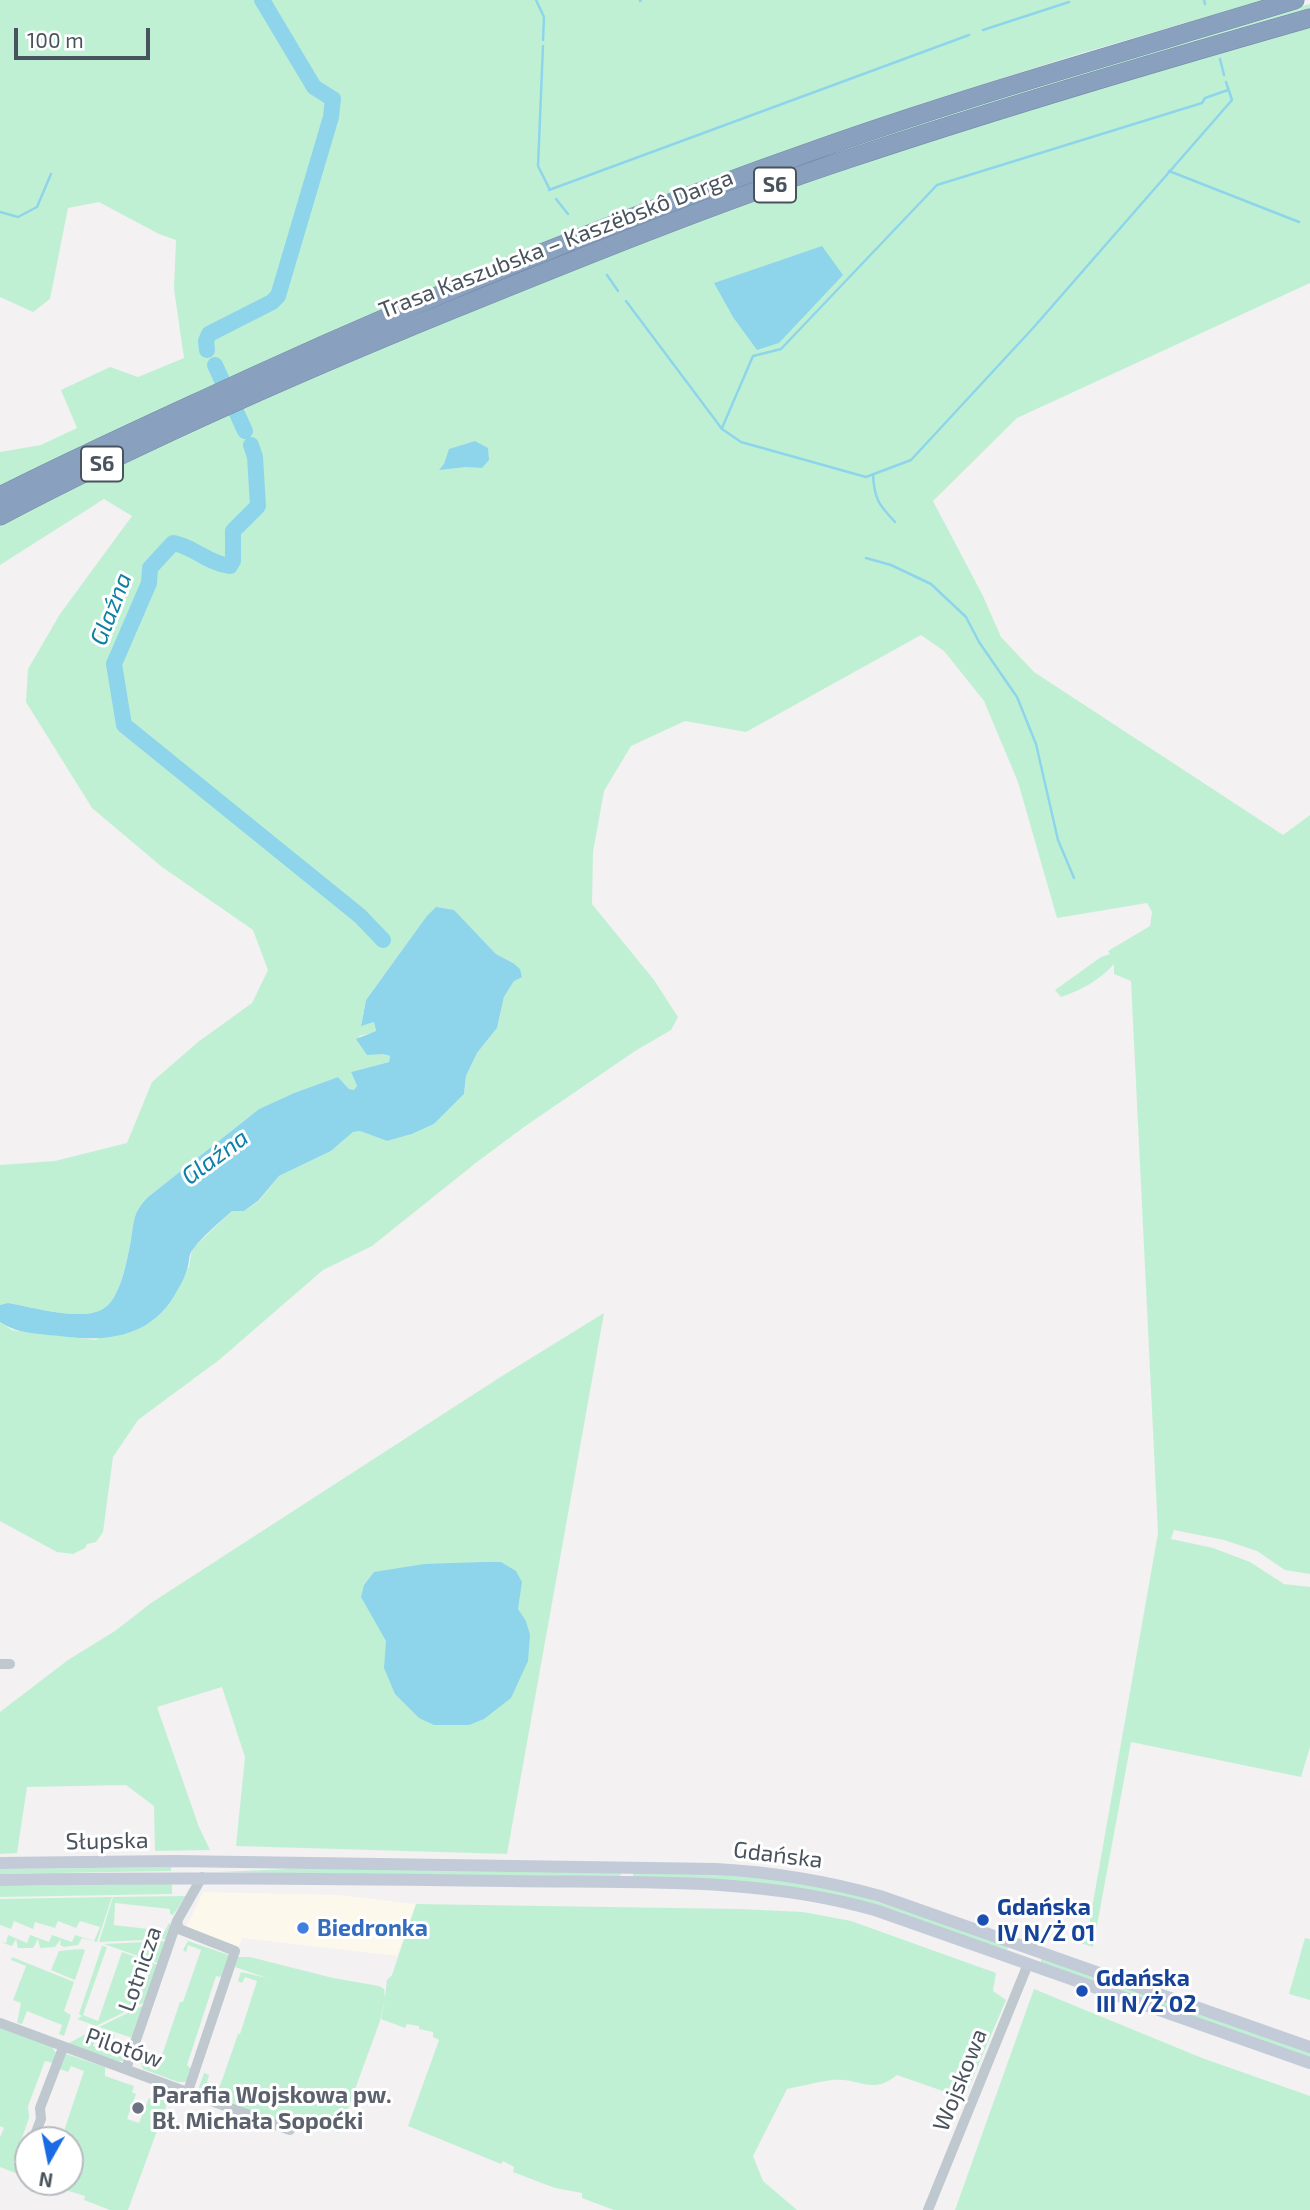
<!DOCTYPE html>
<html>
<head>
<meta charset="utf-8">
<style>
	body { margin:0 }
	#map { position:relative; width:1310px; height:2210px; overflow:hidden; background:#f3f1f1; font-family:"Exo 2",sans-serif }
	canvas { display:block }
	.north { position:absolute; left:14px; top:2126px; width:70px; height:70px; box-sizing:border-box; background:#fff; border:2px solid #b6babf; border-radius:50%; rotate:189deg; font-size:19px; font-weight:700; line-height:28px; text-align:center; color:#49535e }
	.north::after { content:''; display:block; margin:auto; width:24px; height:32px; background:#1a6be4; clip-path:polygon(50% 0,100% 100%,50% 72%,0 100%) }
	.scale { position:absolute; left:14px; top:28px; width:136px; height:32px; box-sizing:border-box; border:4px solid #49535e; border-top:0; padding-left:9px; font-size:21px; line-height:24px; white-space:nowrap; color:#49535e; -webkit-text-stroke:5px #fff; paint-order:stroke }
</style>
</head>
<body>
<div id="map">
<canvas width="1310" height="2210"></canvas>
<div class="north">N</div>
<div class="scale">100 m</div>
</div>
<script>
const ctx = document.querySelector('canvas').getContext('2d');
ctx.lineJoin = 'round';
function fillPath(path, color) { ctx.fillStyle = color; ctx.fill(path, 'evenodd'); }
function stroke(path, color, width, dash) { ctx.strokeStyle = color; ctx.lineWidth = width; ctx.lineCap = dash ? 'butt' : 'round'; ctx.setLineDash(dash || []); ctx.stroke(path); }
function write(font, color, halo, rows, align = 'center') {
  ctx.font = font + ' "Exo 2",sans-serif'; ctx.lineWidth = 6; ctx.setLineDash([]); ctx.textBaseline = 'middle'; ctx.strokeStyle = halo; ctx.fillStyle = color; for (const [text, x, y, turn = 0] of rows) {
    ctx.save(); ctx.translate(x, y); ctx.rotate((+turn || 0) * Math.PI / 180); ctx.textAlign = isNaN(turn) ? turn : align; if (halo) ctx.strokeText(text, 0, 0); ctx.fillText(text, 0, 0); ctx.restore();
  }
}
fillPath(new Path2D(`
	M203 1892 339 1895 416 1904 397 1956 242 1938 238 1949 183 1934Z`), '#fcf8ec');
fillPath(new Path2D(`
	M0 0H1264L1079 54 927 102 612 215 517 255 0 488V452L41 445 77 428 61 390 110 367 138 377 184 358 174 289 176 240 159 234 99 202 68 208 50 299 33 312 0 297Z
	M1310 4V10L1123 63 993 103 558 260 276 371 370 330 628 227 811 158 1248 20Z
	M1310 26V283L1017 418 933 501 983 596 1001 637 1034 672 1283 835 1310 815V1574L1285 1570 1257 1551 1224 1540 1174 1530 1171 1539 1213 1548 1250 1562 1284 1584 1310 1587V1747L1301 1777 1131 1742 1093 1947 1077 1942 1088 1931 1158 1533 1131 981 1114 974V964C1100 980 1081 990 1061 997L1055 990 1101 957 1110 954 1108 951 1150 926 1152 912 1147 903 1057 918 1018 782 984 701 944 651 921 635 746 732 685 721 631 746 604 791 593 852 592 904 654 980 678 1017 671 1030 635 1051 524 1127 477 1162 372 1246 323 1270 219 1360 138 1420 113 1457 103 1532 96 1542 87 1544 85 1548 73 1554 57 1552 0 1521V1322L12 1330 96 1340 189 1267 192 1249 232 1211H244L258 1202 279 1176 331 1151 353 1132 360 1131 387 1141 412 1134 434 1124 464 1094 466 1076 477 1053 497 1028 504 997 514 981 513 963 496 954 466 923 426 917 366 1000 361 1025 374 1022 376 1032 359 1036 367 1054H383L390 1056 389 1062 351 1072 357 1086 354 1091 349 1089 338 1077 294 1093 259 1109 148 1197C133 1212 134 1221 131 1240 127 1260 122 1292 107 1306 87 1324 33 1307 8 1303L0 1305V1165L55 1161 127 1143 152 1082 198 1042 252 1003 268 970 253 930 162 867 92 808 26 702 28 669 60 614 132 516 104 499 0 565V525L138 455 248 403 585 262 766 195 977 123Z
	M604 1313 507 1854 236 1846 245 1757 222 1687 157 1707 199 1827 210 1850 155 1851 154 1806 126 1785 27 1787 17 1853 0 1854V1712L68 1660 115 1631 151 1603 502 1376Z
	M171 1867V1871L0 1874V1869Z
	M311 1868 621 1872 620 1878 218 1872Z
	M633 1872 737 1874 841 1890 1009 1945 1007 1950 834 1894C768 1880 701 1880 633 1878Z
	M172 1883V1894L0 1897V1886Z
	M186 1896 173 1915 170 1914V1909L115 1903 114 1925 165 1931 169 1923 171 1926 167 1939 99 1942 113 1897Z
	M112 1897 97 1942 82 1938 78 1945 64 1947 60 1945 61 1939 55 1947 40 1948 38 1939 33 1948H18L16 1939 12 1946 0 1942 6 1943 8 1935 27 1943 30 1935 49 1942 52 1935 72 1942 75 1935 94 1941 100 1927 80 1921 76 1928 58 1921 55 1928 35 1922 33 1929 14 1921 11 1929 0 1925V1899Z
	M416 1904 739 1909 803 1912 851 1921 996 1973 993 1991 1006 2000 965 2096 960 2097 897 2075C871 2096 861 2077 832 2080 817 2082 802 2086 787 2089L753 2156 763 2181 797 2210H614L582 2198V2193L555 2188 513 2172 514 2167 503 2161 501 2164 408 2126 439 2040 433 2037V2032L419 2029V2026L407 2024 405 2028 381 2019 385 1998 380 2021 339 2133 295 2117 291 2126 198 2090 204 2073 209 2075 207 2082 220 2086 238 2034H240L257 1981 245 1977 242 1983 238 1981 241 1972 267 1978 235 1967 238 1957H250L333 1978 379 1986 384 1989 385 1997 387 1980 392 1975Z
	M1305 1938 1310 1939V2000L1289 1994Z
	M166 1941 158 1963 104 1944Z
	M188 1941 229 1955 222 1977 216 1976 187 2065 191 2069 187 2082H178L143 2069 141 2063 145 2050 149 2051 146 2060 159 2064 180 2002H183L201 1950 188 1945 186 1952 183 1950Z
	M102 1946 107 1947 83 2015 98 2021 122 1952 158 1965 145 2002 96 2026 77 2019 82 2016 79 2014Z
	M81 1949 85 1950 75 1980 51 1970 59 1951Z
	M12 1957 74 1982 64 2011 71 2015 64 2036 59 2034 62 2025 27 2011 22 2024 17 2023 21 2003 13 2000 26 1966 11 1960Z
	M1041 1958 1310 2052V2058L1041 1963Z
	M1034 1989 1202 2058 1310 2096V2210H955Z
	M144 2005 133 2038 99 2027Z
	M0 2028 52 2047 56 2053 53 2063 45 2061 28 2106 29 2118 13 2163 28 2169V2178L0 2167V2137L4 2128 0 2126Z
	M97 2028 115 2034 113 2040 97 2035 93 2046 122 2057 124 2052 127 2053 124 2061H118L69 2044V2043Z
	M66 2054 105 2067V2076L134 2086 132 2092 136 2094 127 2119 139 2123 149 2098 152 2099 154 2094H157L161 2086 172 2090 128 2210H110L84 2200 85 2196 40 2182H70V2140H61L84 2071 71 2066 68 2072 60 2069Z`), '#c0f0d4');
fillPath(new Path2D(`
	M822 246 843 275 779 343 757 350 733 317 714 283Z
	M475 441 488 448 489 460 482 468 466 467 439 470 444 464 449 449Z
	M436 907 454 910 496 954 513 963 520 969 522 977 514 981 504 997 497 1028 477 1053 466 1076 464 1094 434 1124 412 1134 387 1141 360 1131 353 1132 331 1151 279 1176 258 1201 244 1211H232C219 1223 204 1235 193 1249 188 1255 190 1262 187 1269 185 1276 182 1283 178 1289 155 1334 114 1342 68 1337 45 1334 19 1335 0 1322V1305L8 1303C33 1307 87 1324 107 1306 122 1292 127 1260 131 1240 134 1221 133 1212 148 1197L259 1109 294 1093 338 1077 349 1089 354 1090 357 1086 351 1072 389 1062 390 1056 383 1054 367 1055 356 1039 376 1031 374 1022 361 1026 366 1000 426 917Z
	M484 1562H501L516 1571 522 1582 518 1609 526 1621 530 1635 528 1661 511 1698 484 1719 469 1725H434L419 1718 395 1694 384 1668 386 1641 361 1597 364 1585 374 1572 424 1564Z`), '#8ed5ec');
stroke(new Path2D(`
	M536 0 544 17 543 40
	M1204 0 1205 4
	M640 1 641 0
	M983 30 1069 2
	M543 46 538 166 550 190
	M1220 59 1224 75
	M1169 171 1299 222
	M549 190 969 35
	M556 199 568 214
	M0 212 18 217 37 207 51 174
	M607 275 618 291
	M626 301 722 429 741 442 866 477 911 460 1034 327 1232 100 1226 82
	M722 428 753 356 781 349 937 185 1202 103 1205 98 1228 90
	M873 474C874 499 879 505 895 522
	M866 558 891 565 931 584 966 617 979 642 1017 697 1036 744 1058 840 1074 878`), '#8ed5ec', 2.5);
stroke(new Path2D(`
	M207 350 206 341 209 334 272 302 278 296 331 117 333 99 314 87 262 0
	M215 365 245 431
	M251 445 255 457 258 506 233 531V561L230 566C209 564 193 546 173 543L150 568 149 583 114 664 124 725 360 916 383 940`), '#8ed5ec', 16);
const highway = new Path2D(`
	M0 496C83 454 168 416 252 377 443 290 637 212 835 143 987 90 1141 47 1295 0
	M0 516C146 439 297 373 449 311 582 257 715 203 851 158 1003 107 1156 62 1310 18`);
stroke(highway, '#748cab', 19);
stroke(new Path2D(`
	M0 1664H10
	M177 1921 179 1929 235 1951 188 2091
	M0 2023 290 2130
	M126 2069 177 1921 202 1877
	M33 2140 41 2119 40 2108 63 2048
	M23 2168 28 2155
	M928 2210 1028 1964`), '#bfc8cf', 10);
stroke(new Path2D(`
	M0 1863 175 1861 716 1869C773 1872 826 1881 880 1896L1310 2047
	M0 1880C169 1877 338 1879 508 1881 631 1883 756 1876 875 1910L1310 2063`), '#c2cbd7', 12);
stroke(highway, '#89a1bf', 18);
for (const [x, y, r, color] of [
	[983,1920,7,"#1a4fb4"],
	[303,1928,7,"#3f7fe0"],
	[1082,1991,7,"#1a4fb4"],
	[138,2108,7,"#6b7280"]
]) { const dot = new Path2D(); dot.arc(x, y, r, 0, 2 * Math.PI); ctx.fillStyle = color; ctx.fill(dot); stroke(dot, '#fff', 2.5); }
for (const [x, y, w] of [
	[775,185,42],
	[102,464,42]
]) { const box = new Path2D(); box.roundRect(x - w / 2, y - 17.5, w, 35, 5); ctx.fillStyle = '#fff'; ctx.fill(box); stroke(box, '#49535e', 2); }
write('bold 21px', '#49535e', null, [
	["S6",775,185],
	["S6",102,464]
]);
write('23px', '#49535e', '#fff', [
	["Trasa Kaszubska – Kaszëbskô Darga",556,244,-21],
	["Słupska",107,1841,-1],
	["Gdańska",778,1855,7],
	["Lotnicza",140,1969,-71],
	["Pilotów",124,2048,19],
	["Wojskowa",960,2080,-68]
]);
write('bold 23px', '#164399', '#fff', [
	["Gdańska",997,1907],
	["IV N/Ż 01",997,1933],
	["Gdańska",1096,1978],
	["III N/Ż 02",1096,2004]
], 'left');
write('bold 23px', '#366cbe', '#fff', [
	["Biedronka",317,1928]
], 'left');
write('bold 23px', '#5b616d', '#fff', [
	["Parafia Wojskowa pw.",152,2095],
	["Bł. Michała Sopoćki",152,2121]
], 'left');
write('italic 24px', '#0d80a5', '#fff', [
	["Glaźna",111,609,-69],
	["Glaźna",215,1157,-36]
]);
</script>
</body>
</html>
